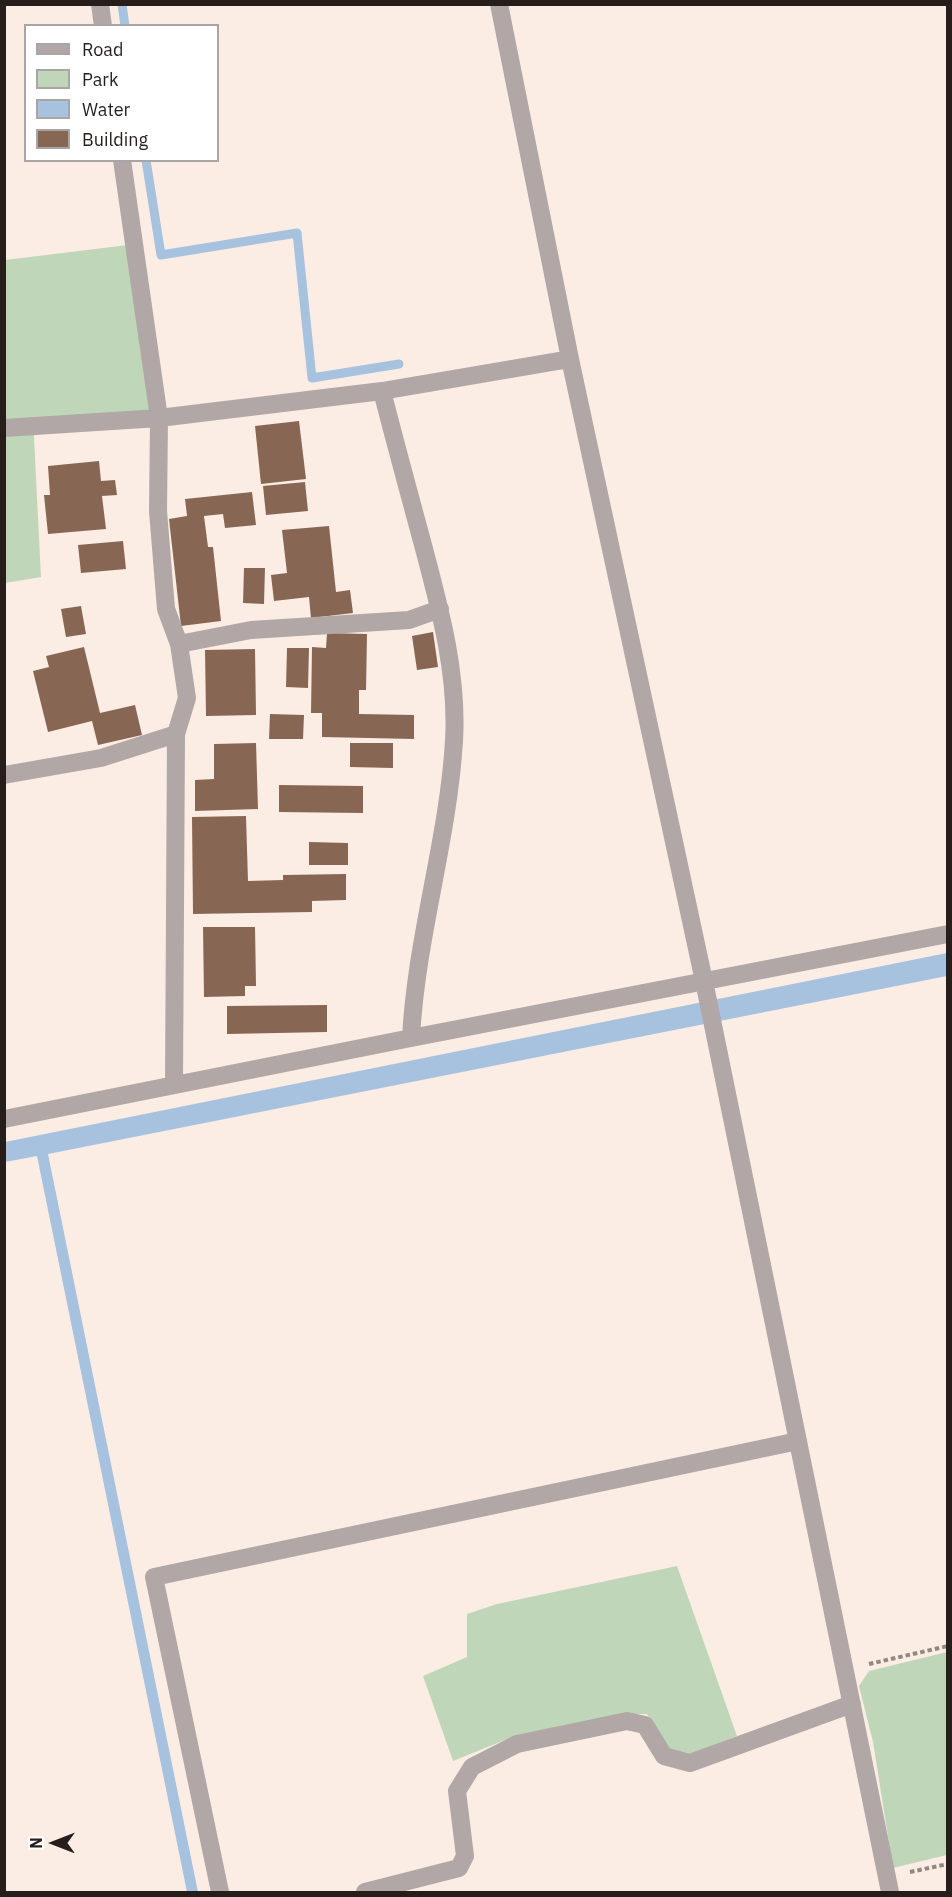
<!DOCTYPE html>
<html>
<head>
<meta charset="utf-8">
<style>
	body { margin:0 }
	#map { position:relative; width:952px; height:1897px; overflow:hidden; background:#fcede4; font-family:"IBM Plex Sans",sans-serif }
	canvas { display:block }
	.frame { position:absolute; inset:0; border:6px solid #251e1b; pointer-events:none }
	.legend { position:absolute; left:24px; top:24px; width:195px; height:138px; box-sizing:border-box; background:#fff; border:2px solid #a8a5a4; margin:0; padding:8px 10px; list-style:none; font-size:18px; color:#251e1b }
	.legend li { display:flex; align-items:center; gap:12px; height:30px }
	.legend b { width:30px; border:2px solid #a8a5a4 }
	.north { position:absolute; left:24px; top:1813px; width:60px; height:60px; -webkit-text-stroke:4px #fff; paint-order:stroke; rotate:270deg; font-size:16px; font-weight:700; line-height:24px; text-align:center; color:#251e1b }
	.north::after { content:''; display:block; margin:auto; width:21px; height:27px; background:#251e1b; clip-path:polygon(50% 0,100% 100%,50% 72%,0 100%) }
</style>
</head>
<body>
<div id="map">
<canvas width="952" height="1897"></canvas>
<div class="frame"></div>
<ul class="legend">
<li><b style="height:8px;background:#b1a7a6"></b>Road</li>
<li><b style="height:16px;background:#bfd7b8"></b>Park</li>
<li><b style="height:16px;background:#a7c2df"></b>Water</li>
<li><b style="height:16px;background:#886654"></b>Building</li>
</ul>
<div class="north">N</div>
</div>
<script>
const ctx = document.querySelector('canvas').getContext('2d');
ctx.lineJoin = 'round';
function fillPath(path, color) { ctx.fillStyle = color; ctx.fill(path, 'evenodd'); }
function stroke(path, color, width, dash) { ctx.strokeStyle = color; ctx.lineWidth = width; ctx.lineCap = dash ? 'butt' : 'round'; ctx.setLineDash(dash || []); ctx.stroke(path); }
fillPath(new Path2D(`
	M128 245 150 411 33 418 41 577 5 583V260Z
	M677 1566 737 1736 693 1754 667 1748 647 1714H624L505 1740 453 1761 423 1676 467 1657V1614L497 1604Z
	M947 1652V1855L893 1868 873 1742 859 1686 869 1671Z`), '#bfd7b8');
fillPath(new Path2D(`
	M947 953V976L48 1154 198 1892H187L37 1156 5 1162V1142Z`), '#a7c2df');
stroke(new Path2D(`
	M122 4 125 26
	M146 160 161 255 297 233 312 378 399 364`), '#a7c2df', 9);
fillPath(new Path2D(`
	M299 421 306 479 261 484 255 426Z
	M99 461 101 481 115 480 117 495 102 496 106 529 48 534 44 495H50L48 466Z
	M305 482 308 511 266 515 263 486Z
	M252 492 256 525 225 528 223 514 204 516 208 547H213L221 621 181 626 169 519 187 516 185 499Z
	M329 526 336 592 350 590 353 613 311 618 309 597 274 601 271 575 287 573 282 530Z
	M123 541 126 569 81 573 78 545Z
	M244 568H265L264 604 243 603Z
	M81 606 86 634 66 637 61 609Z
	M433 632 438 667 417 670 412 636Z
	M327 633 367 634 366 690H359V714L414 715V739L322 737V713H311L312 647 326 648Z
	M84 647 100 713 135 705 142 735 98 745 92 721 48 732 33 671 49 667 46 656Z
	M287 648H309L308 688 286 687Z
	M255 649 256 715 206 716 205 650Z
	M270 714 304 715 303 739H269Z
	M256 743 258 809 195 811V780L214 779V744Z
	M350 743H393V768L350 767Z
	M279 785 363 786V813L279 812Z
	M246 816 248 881 283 880V875L346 874V900L312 901V912L193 914 192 817Z
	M309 842 348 843V865H309Z
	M203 927H255L256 986H245V996L204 997Z
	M327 1005V1032L227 1034V1006Z`), '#886654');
stroke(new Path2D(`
	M869 1664 948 1646
	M910 1872 948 1864`), '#928781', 4, [4.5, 3]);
stroke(new Path2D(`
	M100 4 103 26
	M499 4 570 359 704 981 890 1892
	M122 160 159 418 382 391
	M4 428 159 418 158 511 166 609 179 644 187 698 176 734 174 1085
	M179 644 251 630 409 620 440 609
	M4 775 101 758 176 734
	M411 1038C416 938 448 841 454 741 458 674 440 609 423 545 409 493 395 442 382 391L570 359
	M4 1119 411 1038 948 934
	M220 1892 154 1577 798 1441
	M365 1892 459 1868 465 1856 457 1791 472 1767 517 1744 627 1721 645 1725 664 1756 690 1763 852 1704`), '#b1a7a6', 18);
</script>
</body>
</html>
